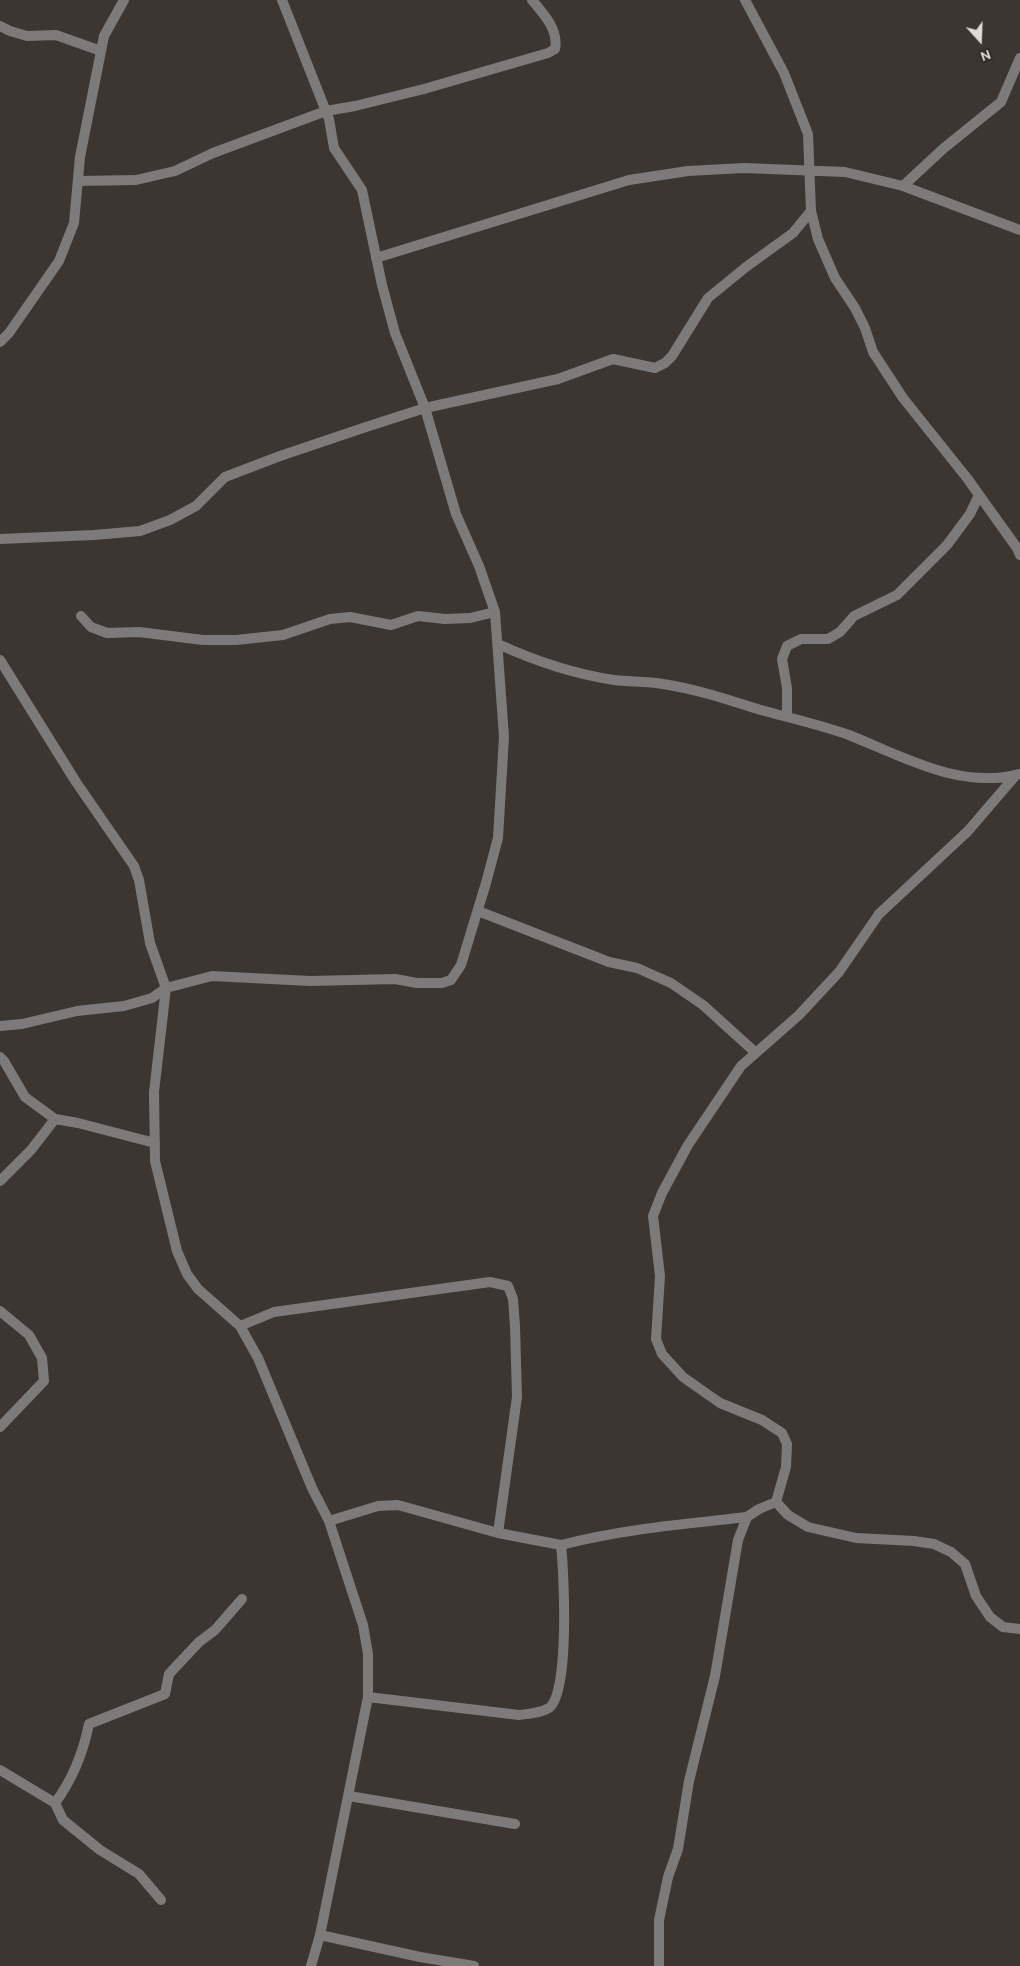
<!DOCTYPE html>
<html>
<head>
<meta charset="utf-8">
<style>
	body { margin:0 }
	#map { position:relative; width:1020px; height:1966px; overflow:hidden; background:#3c3632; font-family:Overpass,sans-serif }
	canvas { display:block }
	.north { position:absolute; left:955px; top:15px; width:50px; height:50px; -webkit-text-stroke:4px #312c28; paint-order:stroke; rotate:160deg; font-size:14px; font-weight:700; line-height:20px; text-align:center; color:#dedbd8 }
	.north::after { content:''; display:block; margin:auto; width:18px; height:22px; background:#dedbd8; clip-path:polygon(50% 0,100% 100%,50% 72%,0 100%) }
</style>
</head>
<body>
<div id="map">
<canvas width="1020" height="1966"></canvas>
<div class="north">N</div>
</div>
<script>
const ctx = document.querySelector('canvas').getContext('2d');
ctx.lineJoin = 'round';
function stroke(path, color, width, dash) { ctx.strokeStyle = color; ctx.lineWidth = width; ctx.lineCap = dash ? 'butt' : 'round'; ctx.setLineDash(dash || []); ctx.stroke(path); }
stroke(new Path2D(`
	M745 0 784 73 808 134 811 211 818 239 835 278 855 308 865 328 873 352 903 398 967 478 1017 548 1020 555
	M0 26 10 31 27 36 56 35 101 51
	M79 181 136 180 175 171 213 153 326 111 355 106 424 89 548 53 555 49C559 30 543 13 532 0
	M903 186 944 148 1001 102 1020 58
	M376 258 629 180 688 171 744 168 845 172 903 186 1020 230
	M0 342 9 333 59 261 74 223 80 157 104 36 124 0
	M0 539 94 535 140 531 170 520 196 506 225 477 280 456 366 427 425 408 558 379 613 359 655 368 665 363 672 356 708 298 746 267 793 233 811 211
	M81 616 91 627 107 633 139 632 203 640H236L283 635 330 619 350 617 391 625 418 616 445 619 470 618 495 612
	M498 644C535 661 574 674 614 680 630 682 647 681 663 684 696 689 729 700 761 710 790 718 821 725 849 735 902 756 960 790 1019 774
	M0 660 76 782 134 866 139 880 150 943 166 988 154 1092 155 1161 177 1251 187 1274 198 1289 240 1326 258 1358 312 1488 329 1521 363 1625 368 1654V1697L320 1935 311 1966
	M787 717V688L782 659 787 646 801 639H828L840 632 854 616 897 595 947 545 970 514 979 495
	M1016 775 968 831 879 914 839 972 799 1015 741 1066 688 1145 662 1193 653 1216 660 1276 656 1339 662 1354 683 1377 720 1403 762 1420 782 1433 787 1444 786 1467 776 1502 788 1515 808 1527 856 1538 914 1541 934 1544 951 1552 965 1564 976 1596 990 1617 1003 1627 1020 1629
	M478 911 609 962 637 968 671 983 703 1005 756 1053
	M0 1026 22 1024 77 1011 124 1006 152 998 166 988 212 976 310 981 395 979 417 983H442L451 980 461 965 486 883 498 838 504 737 495 612 479 566 456 514 425 408 395 333 382 285 362 190 334 148 329 119 282 0
	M0 1057 4 1061 25 1097 55 1119 78 1123 155 1143
	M0 1181 31 1150 55 1119
	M0 1311 29 1335 42 1358 44 1381 0 1427
	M240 1326 274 1312 490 1282 508 1286 513 1299 515 1326 517 1397 498 1533 398 1505 378 1506 329 1521
	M561 1545C623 1529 685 1524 747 1517
	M368 1697 519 1715C529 1714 541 1713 549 1708 570 1693 564 1572 561 1545L498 1533
	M0 1770 55 1803C73 1779 83 1753 89 1724L165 1694 169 1674 199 1642 215 1630 242 1599
	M349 1796 515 1824
	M55 1803 63 1820 100 1850 139 1874 161 1900
	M320 1935 420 1957 474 1966
	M659 1966V1920L668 1877 678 1849 689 1781 715 1676 738 1540 747 1517 759 1509 776 1502`), '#7d7b79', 10);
</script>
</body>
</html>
